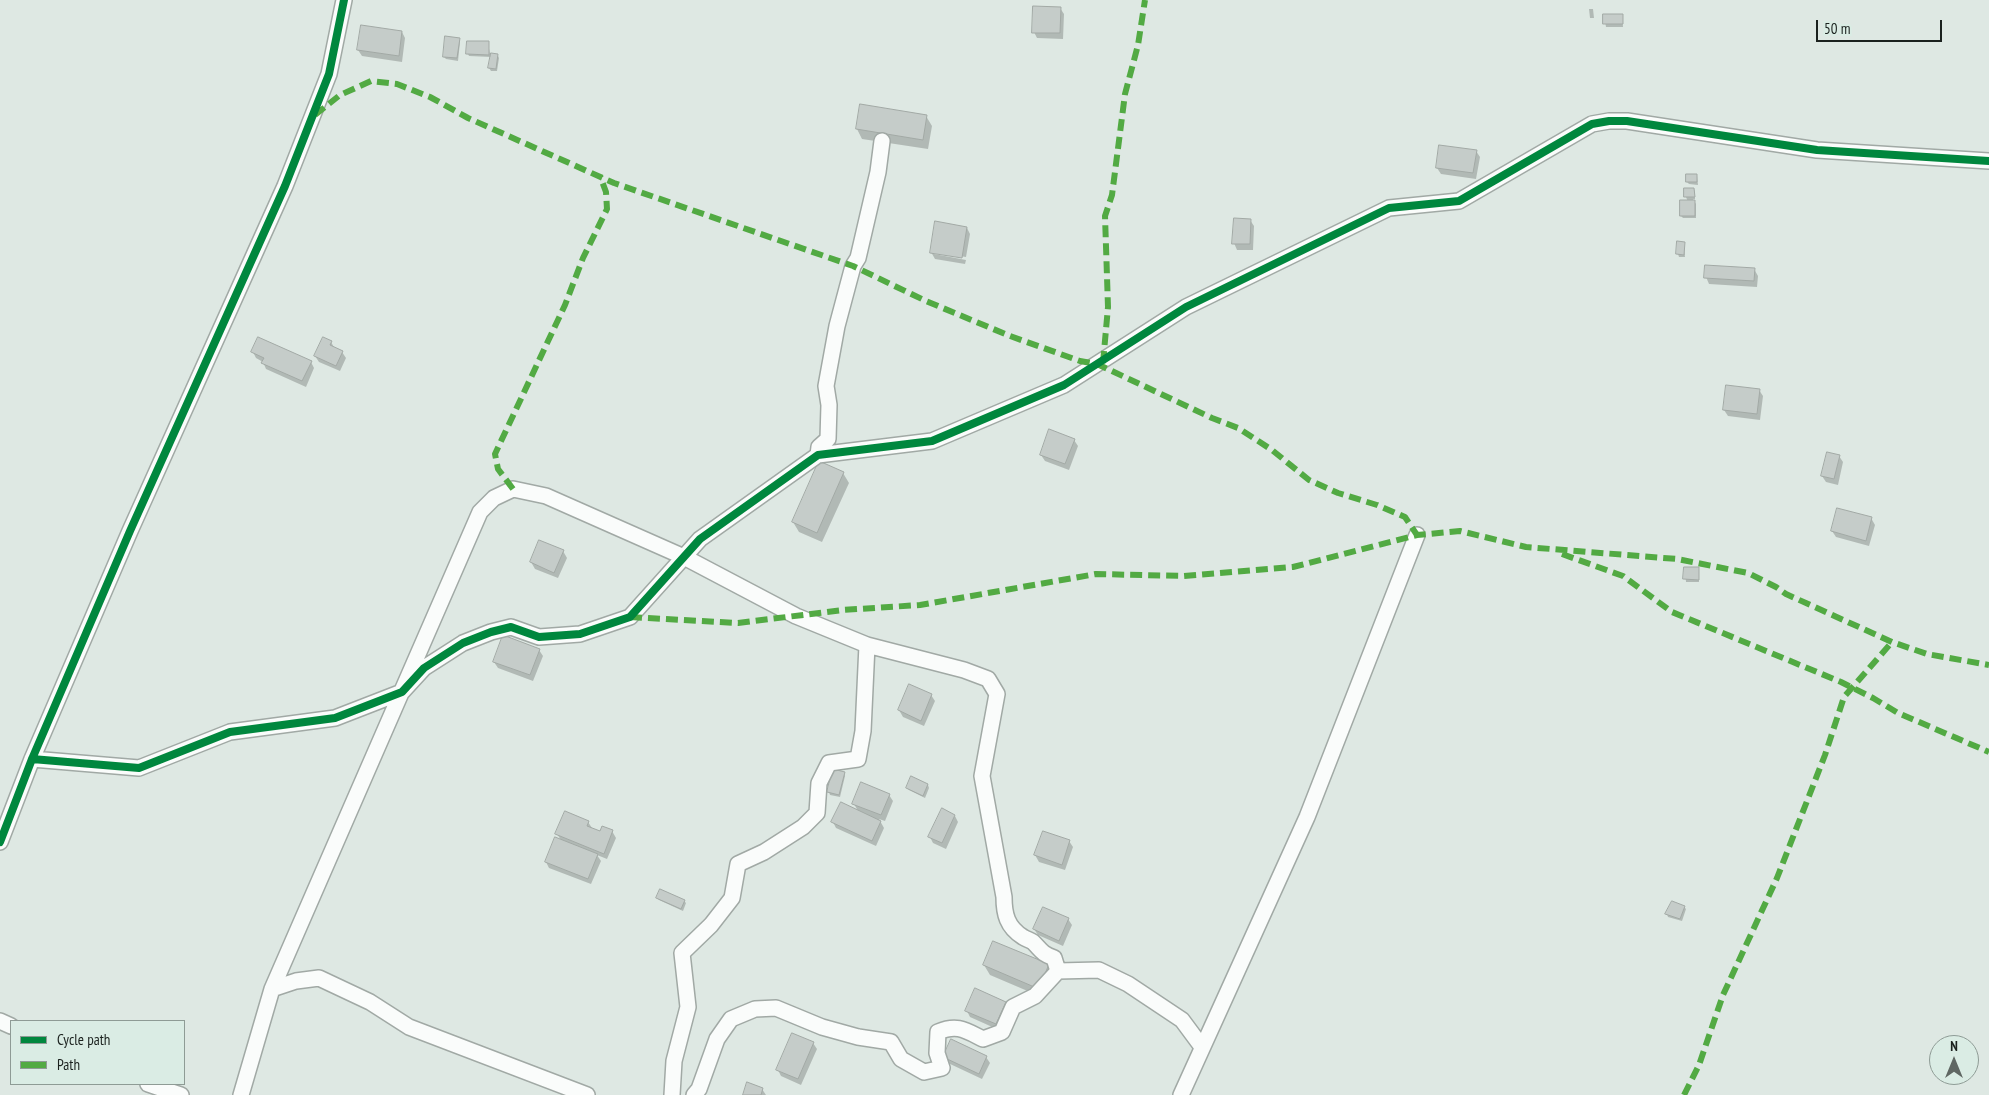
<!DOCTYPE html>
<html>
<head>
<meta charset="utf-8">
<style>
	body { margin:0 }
	#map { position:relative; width:1989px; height:1095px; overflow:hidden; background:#dee8e3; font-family:"PT Sans Narrow",sans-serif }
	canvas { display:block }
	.legend { position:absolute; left:10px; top:1020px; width:175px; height:65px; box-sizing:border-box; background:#daece4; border:1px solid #8e9b95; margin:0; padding:6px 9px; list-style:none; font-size:15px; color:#1b211e }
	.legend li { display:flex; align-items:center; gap:10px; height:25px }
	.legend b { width:25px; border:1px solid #8e9b95 }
	.north { position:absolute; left:1929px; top:1035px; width:50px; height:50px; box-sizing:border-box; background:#daece4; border:1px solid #8e9b95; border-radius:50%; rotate:0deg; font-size:14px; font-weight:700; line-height:20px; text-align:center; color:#1b211e }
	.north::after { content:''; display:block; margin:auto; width:18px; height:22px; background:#5f6763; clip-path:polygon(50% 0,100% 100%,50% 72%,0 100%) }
	.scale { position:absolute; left:1816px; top:20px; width:126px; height:22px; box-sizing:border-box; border:2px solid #1b211e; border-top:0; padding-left:6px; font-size:15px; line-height:18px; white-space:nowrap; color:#1b211e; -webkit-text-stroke:4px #daece4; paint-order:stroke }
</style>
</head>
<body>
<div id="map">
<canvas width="1989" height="1095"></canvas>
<ul class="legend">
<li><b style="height:6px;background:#00873e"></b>Cycle path</li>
<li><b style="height:6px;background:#52aa43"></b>Path</li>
</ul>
<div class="north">N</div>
<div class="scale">50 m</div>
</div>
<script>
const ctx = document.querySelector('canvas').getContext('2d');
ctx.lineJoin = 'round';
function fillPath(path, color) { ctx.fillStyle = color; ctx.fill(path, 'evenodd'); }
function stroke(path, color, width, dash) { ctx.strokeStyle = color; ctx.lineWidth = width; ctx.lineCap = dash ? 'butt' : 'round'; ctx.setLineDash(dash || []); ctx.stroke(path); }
fillPath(new Path2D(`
	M1060 8 1064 14 1063 39 1037 38 1034 32Z
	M1589 9H1593L1594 18H1590Z
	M1604 15H1622L1623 27H1606Z
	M402 32 405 38 402 62 362 56 358 50Z
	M459 39 460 42 458 61 446 59 444 57Z
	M488 43 490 54 498 56 499 58 497 71H491L489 68 491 57 469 56 468 54Z
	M926 116 932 126 928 149 862 139 857 129Z
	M1476 151 1480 157 1476 179 1441 174 1437 168Z
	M1697 175 1698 185 1689 184 1687 182Z
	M1685 189H1694L1695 192V199H1693L1696 204V218H1683L1681 216 1688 202 1686 197Z
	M1250 220 1254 226 1253 250H1237L1234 243Z
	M967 228 970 234 966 257 934 252V254L966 260 965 264 935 259 931 252Z
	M1684 243 1685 257H1679L1678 254Z
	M1754 269 1758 276 1757 287 1709 284 1706 277Z
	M331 342 335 349 342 352 346 358 340 371 319 362 315 356Z
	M253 352 311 362 314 368 306 387 266 369 263 362 256 358Z
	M1759 390 1763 396 1760 420 1728 416 1724 410Z
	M1074 440 1078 446 1069 470 1045 461 1041 455Z
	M1839 456 1843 462 1838 485 1826 482 1822 476Z
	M843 473 849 483 822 542 799 532 793 522Z
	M1871 518 1875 525 1869 546 1836 537 1832 531Z
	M563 551 567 558 558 578 535 569 531 562Z
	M1685 568 1698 569 1699 582H1686Z
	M539 650 543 656 533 681 498 668 494 662Z
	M931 695 935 701 924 726 903 717 899 710Z
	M844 773 845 776 840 797 830 795 829 792Z
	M912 778 928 785 929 788 925 798 909 790 907 788Z
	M889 795 893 801 885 821 879 819 884 828 876 846 836 828 833 822 858 811 854 804Z
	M955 816 958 822 946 849 933 843 930 837Z
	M588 822 592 828 600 833 612 831 616 838 607 859 597 855 601 861 591 884 549 868 546 862 561 840 557 834Z
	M1069 841 1073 847 1065 870 1039 862 1035 855Z
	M657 898 684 901 686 903 683 911 659 900Z
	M1684 907 1686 909 1682 921 1668 917 1667 914Z
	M1068 919 1072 925 1063 946 1038 935 1034 929Z
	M984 965H1048L1054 975 1044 998 990 975Z
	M1005 1003 1008 1009 999 1030 970 1017 967 1011Z
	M813 1043 817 1049 801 1085 781 1076 778 1070Z
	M944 1057H986L990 1063 982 1079 948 1063Z
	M762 1089 766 1095H744Z`), '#0003');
const building = new Path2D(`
	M1033 6 1061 7 1060 33H1032Z
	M1603 14H1623V24H1603Z
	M361 25 402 31 399 56 357 50Z
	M445 36 460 38 457 58 443 57Z
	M467 41H489V55L466 54Z
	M491 53 498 54 496 69 488 68Z
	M860 104 927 115 923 140 856 129Z
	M1439 145 1477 150 1473 173 1436 168Z
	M1686 174H1697V182H1686Z
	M1684 188H1694L1695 197H1684Z
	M1680 200H1695V216H1680Z
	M1234 218 1251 219 1250 244H1232Z
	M935 221 967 227 962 258 930 253Z
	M1677 241 1685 242 1684 255 1676 254Z
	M1705 265 1755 268 1754 281 1704 278Z
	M258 337 312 361 302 381 261 363 264 358 251 352Z
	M323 337 332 341 330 345 343 351 336 366 314 356Z
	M1726 385 1760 389 1757 414 1723 410Z
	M1049 429 1075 439 1065 464 1040 455Z
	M1827 452 1840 455 1834 479 1821 476Z
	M819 461 844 472 817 533 792 522Z
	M1837 508 1872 517 1866 541 1831 531Z
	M539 540 564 550 554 573 530 562Z
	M1684 567H1699V580L1683 579Z
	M503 635 540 649 530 675 493 662Z
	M909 684 932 694 921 721 898 710Z
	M833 769 845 772 839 795 827 792Z
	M911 776 928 784 923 796 906 788Z
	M861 782 890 794 881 815 852 804Z
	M841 802 881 821 872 841 831 822Z
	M942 808 955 815 942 843 928 837Z
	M565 811 589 821 587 826 600 831 602 826 613 830 604 854 555 834Z
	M1043 831 1070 840 1062 865 1034 855Z
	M555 837 598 854 588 879 545 862Z
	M660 889 685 900 681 909 656 898Z
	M1672 901 1685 906 1680 919 1665 914Z
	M1043 907 1069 918 1059 941 1033 929Z
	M993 941 1049 964 1039 989 983 965Z
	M975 988 1006 1002 996 1024 965 1011Z
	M792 1033 814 1042 798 1079 776 1070Z
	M951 1039 987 1056 979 1074 943 1057Z
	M747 1082 763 1088 761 1095H743Z`);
fillPath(building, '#c5ccc9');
stroke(building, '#a2a9a5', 1);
const street = new Path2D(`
	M818 455 819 447 828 439 829 405 826 386 837 326 853 266 858 258 878 172 882 141
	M32 759 139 768 230 732 335 718 402 692 424 668 463 643 491 632 511 627 539 637 580 634 630 617 700 539 818 455 932 441 1064 385 1186 307 1389 208 1459 201 1592 124 1609 121H1627L1817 150 1989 161
	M0 842 32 759 130 531 285 186 329 74 344 0
	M272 989 296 981 319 978 370 1002 409 1027 587 1095
	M0 1021 11 1026
	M148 1084 181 1095
	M241 1095 272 989 480 512 494 498 513 489 546 496 684 557 796 616 867 645 964 670 988 679 997 694 982 776 1004 897C1004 914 1007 927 1023 937 1026 939 1030 940 1033 942 1042 951 1041 953 1054 958L1058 971
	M672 1095 674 1061 688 1007 682 953 711 925 732 898 738 864 764 852 803 827 817 813 819 783 829 763 858 759 863 731 867 645
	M694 1095 699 1089 717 1039 731 1019 755 1009 776 1008 822 1027 858 1037 891 1042 901 1059 924 1072 942 1068 937 1053 938 1032C957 1024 965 1030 983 1039L1002 1032 1013 1007 1035 996 1058 971 1099 970 1128 984 1182 1020 1202 1047
	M1181 1095 1307 817 1417 535`);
stroke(street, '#a1a9a5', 18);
stroke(street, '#fafcfb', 15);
stroke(new Path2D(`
	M315 115 340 95 371 81 397 84 430 97 468 118 614 183 853 266 926 301 1010 336 1080 361 1097 364 1212 418 1238 428 1272 450 1309 480 1338 493 1377 505 1405 517 1417 535
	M1103 363 1108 307 1105 216 1112 195 1125 94 1138 45 1145 0
	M513 489 498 469 495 454 565 305 583 258 607 209 606 192 600 176
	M1562 554 1623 576 1672 612 1841 682 1873 698 1898 713 1989 752
	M630 617 738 623 843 610 920 605 1096 574 1184 576 1293 567 1417 535 1460 531 1526 547 1677 559 1748 573 1776 587 1786 594 1892 642 1927 654 1989 665
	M1684 1095 1699 1065 1723 995 1777 878 1825 755 1844 697 1892 642`), '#52aa43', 6, [12, 6]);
stroke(new Path2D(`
	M32 759 139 768 230 732 335 718 402 692 424 668 463 643 491 632 511 627 539 637 580 634 630 617 700 539 818 455 932 441 1064 385 1186 307 1389 208 1459 201 1592 124 1609 121H1627L1817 150 1989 161
	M0 842 32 759 130 531 285 186 329 74 344 0`), '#00873e', 8);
</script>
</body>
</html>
